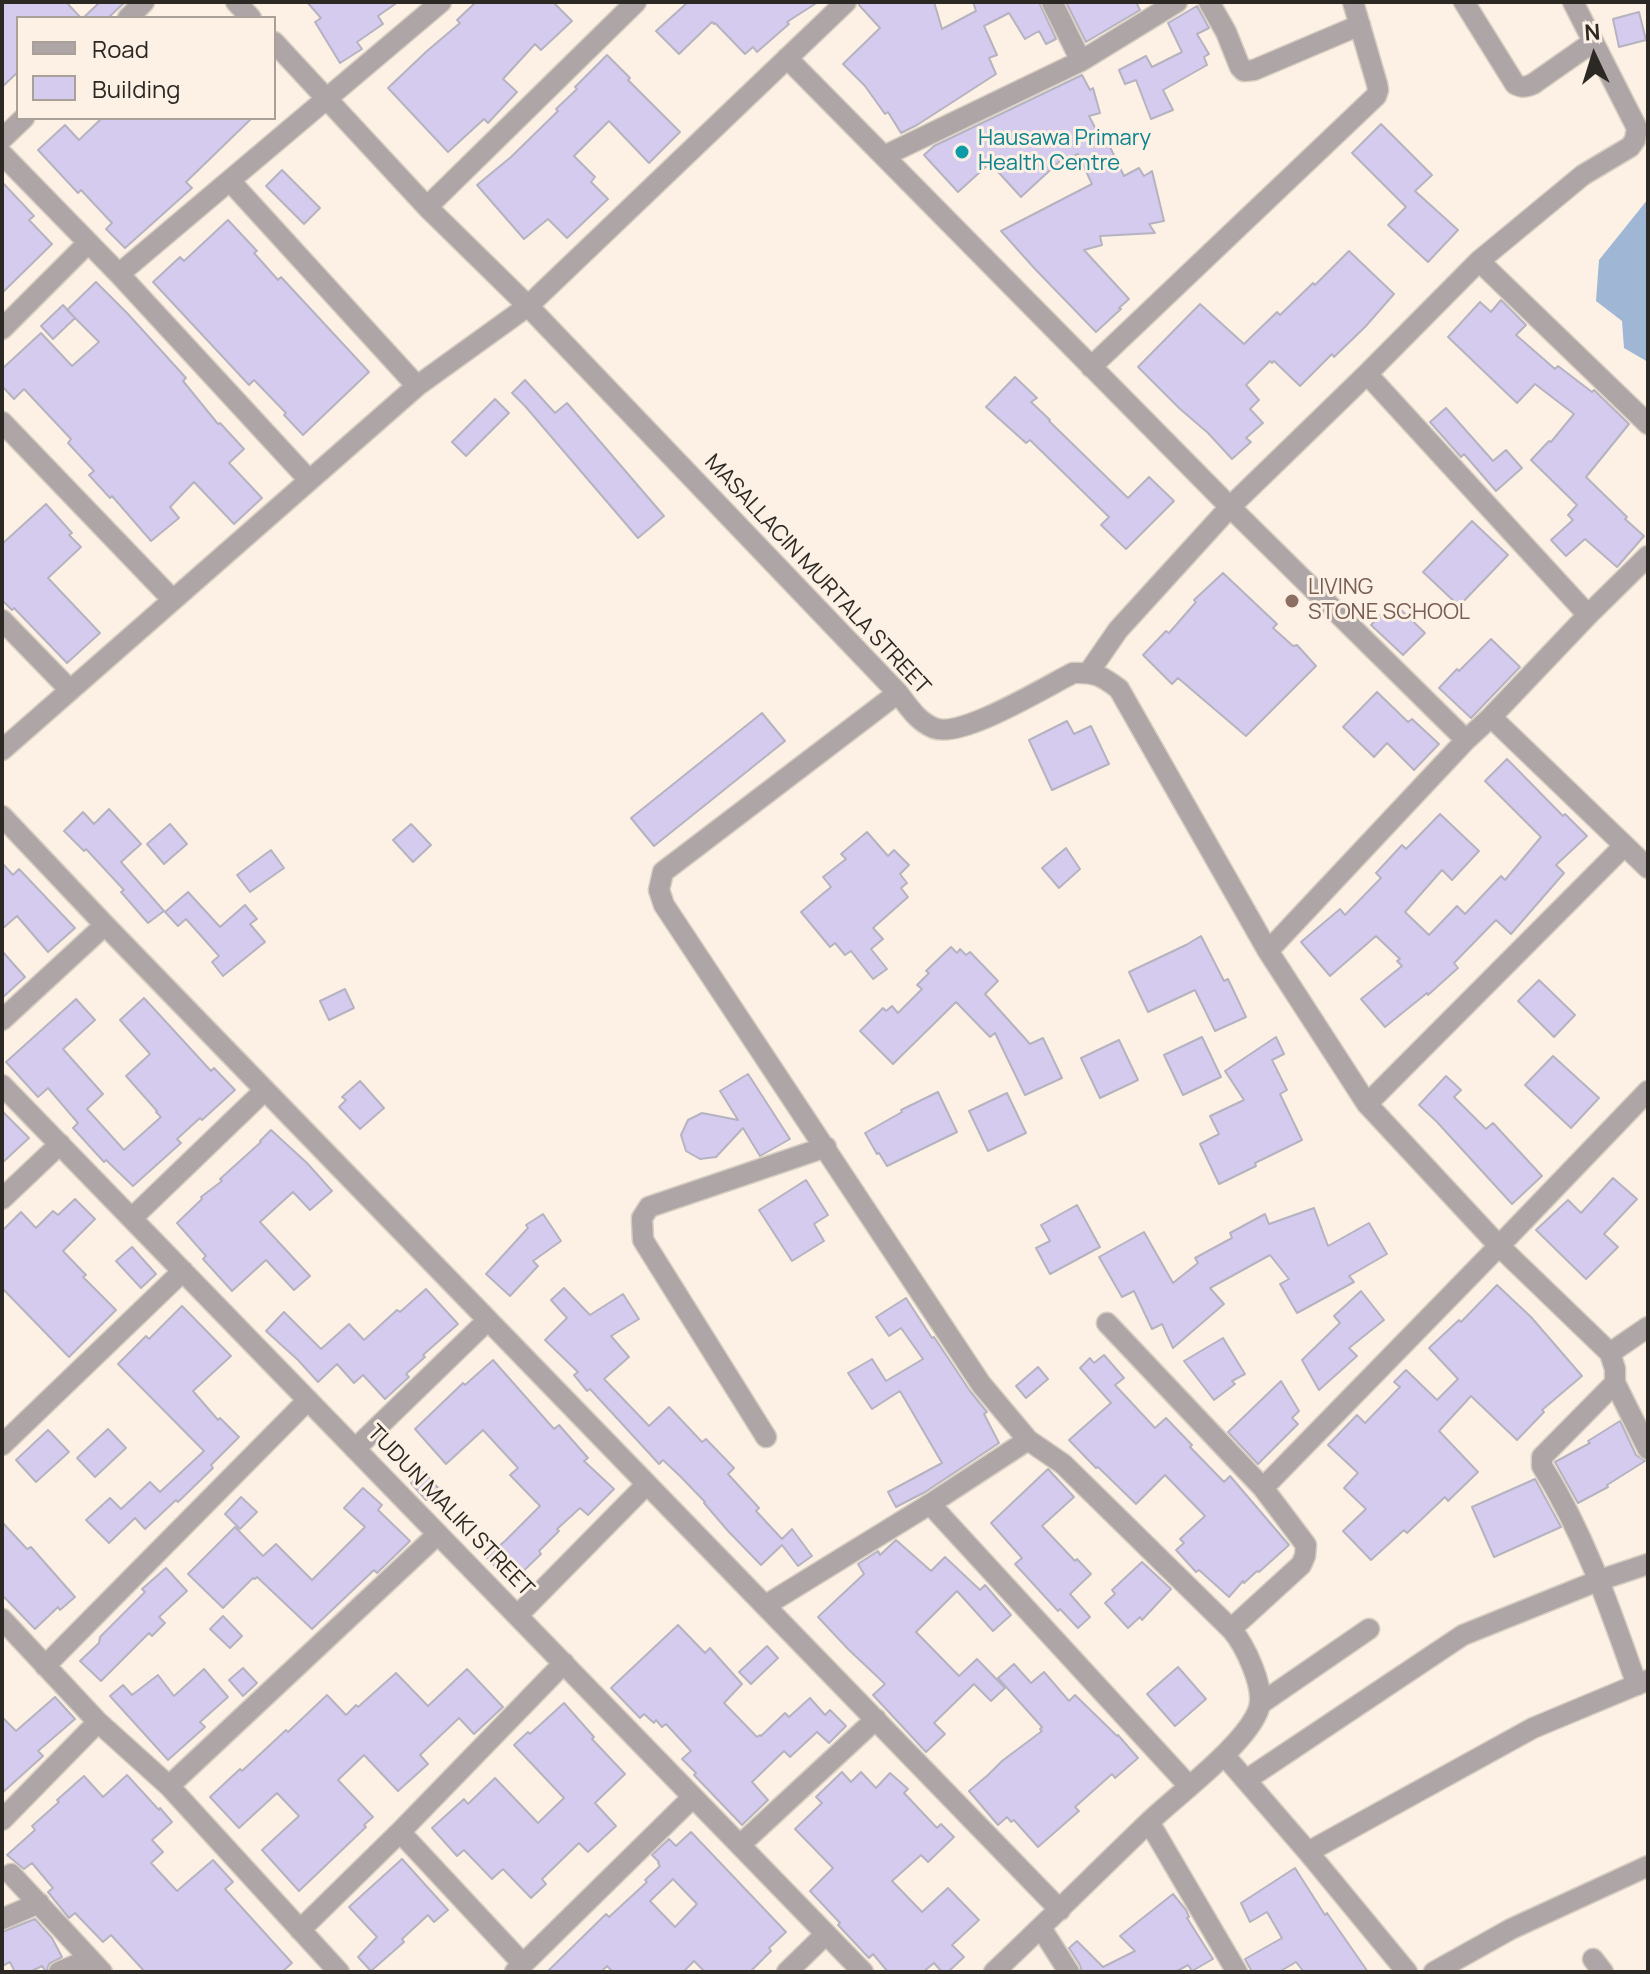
<!DOCTYPE html>
<html>
<head>
<meta charset="utf-8">
<style>
	body { margin:0 }
	#map { position:relative; width:1650px; height:1974px; overflow:hidden; background:#fcf1e4; font-family:Manrope,sans-serif }
	canvas { display:block }
	.frame { position:absolute; inset:0; border:4px solid #2c2823; pointer-events:none }
	.legend { position:absolute; left:16px; top:16px; width:260px; height:104px; box-sizing:border-box; background:#fcf1e4; border:2px solid #a9a197; margin:0; padding:10px 14px; list-style:none; font-size:24px; color:#2c2823 }
	.legend li { display:flex; align-items:center; gap:16px; height:40px }
	.legend b { width:40px; border:2px solid #a9a197 }
	.north { position:absolute; left:1554px; top:16px; width:80px; height:80px; -webkit-text-stroke:6px #fcf1e4; paint-order:stroke; rotate:356deg; font-size:22px; font-weight:700; line-height:32px; text-align:center; color:#2c2823 }
	.north::after { content:''; display:block; margin:auto; width:28px; height:36px; background:#2c2823; clip-path:polygon(50% 0,100% 100%,50% 72%,0 100%) }
</style>
</head>
<body>
<div id="map">
<canvas width="1650" height="1974"></canvas>
<div class="frame"></div>
<ul class="legend">
<li><b style="height:10px;background:#ada5a6"></b>Road</li>
<li><b style="height:22px;background:#d4cbee"></b>Building</li>
</ul>
<div class="north">N</div>
</div>
<script>
const ctx = document.querySelector('canvas').getContext('2d');
ctx.lineJoin = 'round';
function fillPath(path, color) { ctx.fillStyle = color; ctx.fill(path, 'evenodd'); }
function stroke(path, color, width, dash) { ctx.strokeStyle = color; ctx.lineWidth = width; ctx.lineCap = dash ? 'butt' : 'round'; ctx.setLineDash(dash || []); ctx.stroke(path); }
function write(font, color, halo, rows, align = 'center') {
  ctx.font = font + ' Manrope,sans-serif'; ctx.lineWidth = 6; ctx.setLineDash([]); ctx.textBaseline = 'middle'; ctx.strokeStyle = halo; ctx.fillStyle = color; for (const [text, x, y, turn = 0] of rows) {
    ctx.save(); ctx.translate(x, y); ctx.rotate((+turn || 0) * Math.PI / 180); ctx.textAlign = isNaN(turn) ? turn : align; if (halo) ctx.strokeText(text, 0, 0); ctx.fillText(text, 0, 0); ctx.restore();
  }
}
fillPath(new Path2D(`
	M1648 199V362L1624 348 1622 321 1596 301 1599 260Z`), '#9fb7d4');
const building = new Path2D(`
	M2 2H66L81 18H18V72L2 87Z
	M100 2H125L108 18H83Z
	M307 2H398L378 16 383 24 357 42 362 49 340 63 315 22 321 18Z
	M476 2H553L572 21 541 50 535 44 503 79 517 92 488 123 484 119 448 152 388 88 427 51 460 23 457 20Z
	M688 2H818L787 22 789 24 757 52 753 47 745 54 715 23 714 24 712 22 679 54 656 31Z
	M859 2H934L942 29 976 11 973 2H1039L1056 39 1046 44 1039 31 1025 39 1009 13 984 26 997 55 989 58 996 74 917 125 901 133 888 112 885 114 865 86 843 64 880 28 859 5Z
	M1066 2H1136L1140 10 1086 42Z
	M1197 6 1209 28 1197 34 1209 54 1204 57 1207 65 1163 90 1173 110 1151 119 1136 80 1125 84 1119 70 1146 56 1152 67 1182 52 1168 23Z
	M1639 12 1646 40 1619 47 1613 19Z
	M607 55 630 78 628 80 680 132 649 163 609 121 574 156 595 177 591 182 608 199 567 238 548 219 524 239 477 185 511 157 558 111 556 109 577 89 575 87Z
	M1082 75 1090 90 1093 88 1100 113 1089 116 1105 147 1109 145 1124 176 1139 168 1144 176 1152 171 1164 221 1149 224 1155 233 1100 236 1102 245 1084 250 1129 299 1119 308 1121 309 1096 332 1035 269 1001 231 1092 184 1078 154 1060 161 1021 197 990 163 958 192 924 155 934 146Z
	M102 118H252L186 182 192 188 125 248 106 229 112 223 81 190 78 193 38 150 65 125 79 140Z
	M1381 124 1432 175 1415 191 1458 230 1428 262 1388 225 1406 207 1352 153Z
	M282 170 320 208 304 224 266 186Z
	M2 182 34 216 29 220 52 244 2 293Z
	M228 220 257 251 254 253 278 280 281 277 369 372 303 435 284 415 286 413 254 380 249 385 153 282 180 257 184 261Z
	M1349 251 1394 294 1365 327 1334 357 1332 354 1300 386 1274 361 1272 363 1270 361 1246 385 1259 400 1250 409 1263 423 1246 438 1251 442 1232 459 1208 433 1179 408 1138 367 1200 304 1244 344 1277 312 1280 315 1313 283 1315 285Z
	M96 282 128 314 186 378 183 381 218 424 220 423 244 449 229 463 262 498 234 524 194 482 170 507 179 518 151 541 112 496 110 498 89 475 94 471 68 443 71 439 24 389 14 399 2 386V369L41 333 72 366 99 342 67 310Z
	M1501 300 1526 325 1516 335 1555 369 1558 366 1592 392 1594 390 1629 424 1586 477 1627 517 1625 519 1644 536 1617 567 1585 539 1566 556 1551 540 1573 520 1568 515 1577 505 1531 460 1549 441 1551 442 1574 414 1535 384 1517 403 1448 337 1480 302 1491 312Z
	M63 305 75 318 53 339 41 326Z
	M1015 377 1037 398 1031 402 1050 420 1049 421 1128 498 1149 477 1174 501 1126 549 1101 525 1109 517 1030 440 1026 443 986 407Z
	M525 380 555 413 567 403 664 516 638 538 525 406 512 393Z
	M495 399 509 413 466 456 452 442Z
	M1446 408 1493 461 1506 450 1522 468 1496 491 1464 454 1461 457 1430 422Z
	M46 504 72 533 69 535 81 547 48 578 100 633 67 663 14 608 12 610 2 600V544Z
	M1472 521 1508 555 1459 606 1423 572Z
	M1223 573 1277 624 1273 628 1293 646 1297 645 1316 666 1246 736 1178 678 1172 684 1143 655 1166 631 1169 633 1196 602 1194 600Z
	M1393 602 1425 633 1403 655 1371 625Z
	M1491 639 1520 667 1471 718 1439 688 1457 669 1459 671Z
	M1377 692 1408 722 1412 719 1439 744 1414 770 1387 743 1374 757 1343 727Z
	M762 713 785 741 654 846 631 818Z
	M1067 721 1074 734 1091 726 1109 764 1052 790 1029 740Z
	M1507 759 1563 816 1565 814 1587 836 1556 865 1564 873 1511 934 1496 920 1454 963 1458 968 1428 995 1427 993 1385 1027 1361 999 1402 966 1397 961 1400 959 1376 936 1330 976 1301 942 1340 909 1345 915 1381 878 1376 873 1402 845 1406 849 1440 814 1479 851 1452 880 1442 870 1405 912 1429 935 1457 906 1465 914 1501 876 1505 880 1541 837 1485 781Z
	M109 809 141 844 121 862 164 911 148 923 121 892 124 890 86 849 84 851 64 831 83 812 94 824Z
	M170 824 187 844 164 864 147 844Z
	M411 824 431 845 413 862 393 840Z
	M867 832 888 856 894 850 909 865 900 874 907 883 901 888 908 897 873 928 883 939 871 949 887 969 873 979 851 951 845 955 835 943 830 947 801 912 831 887 823 877 846 859 841 854Z
	M1066 848 1080 869 1059 888 1042 868Z
	M271 850 284 868 250 892 237 875Z
	M2 863 13 875 19 869 75 928 48 952 17 916 2 929Z
	M188 892 220 927 245 905 257 919 250 924 265 942 223 976 212 962 219 956 186 919 178 926 165 912Z
	M1201 936 1224 981 1228 979 1246 1017 1215 1031 1195 990 1148 1012 1129 972 1186 945Z
	M951 947 957 953 960 949 966 955 970 952 998 981 985 994 1030 1044 1043 1038 1062 1078 1025 1095 995 1033 990 1037 956 1002 893 1064 860 1031 883 1008 886 1011 892 1006 898 1013 922 989 917 985 929 973 926 971Z
	M2 951 25 977 2 998Z
	M1539 980 1575 1015 1554 1037 1518 1001Z
	M345 989 354 1008 329 1020 320 1001Z
	M144 998 211 1071 214 1068 235 1090 202 1120 200 1118 177 1139 181 1143 133 1186 106 1160 104 1162 73 1128 78 1123 48 1088 38 1097 6 1062 76 999 95 1020 63 1049 103 1094 87 1109 124 1150 161 1117 156 1112 157 1111 126 1076 150 1054 120 1020Z
	M1202 1037 1221 1077 1183 1095 1164 1055Z
	M1276 1037 1284 1054 1272 1060 1287 1090 1280 1094 1302 1140 1255 1163 1256 1166 1219 1184 1200 1144 1219 1134 1210 1116 1244 1100 1225 1071Z
	M1119 1040 1138 1080 1100 1098 1081 1058Z
	M1553 1056 1599 1098 1571 1128 1525 1085Z
	M748 1074 790 1139 760 1156 743 1128 716 1157 700 1159 686 1151 681 1135 688 1120 702 1113 738 1120 720 1091Z
	M1446 1076 1461 1090 1454 1097 1486 1129 1493 1123 1542 1176 1512 1204 1437 1122 1419 1105Z
	M360 1081 384 1108 360 1129 339 1107 346 1100 342 1097Z
	M938 1092 957 1132 887 1166 879 1153 877 1154 865 1133 902 1112 901 1110Z
	M1007 1093 1026 1133 988 1151 969 1111Z
	M2 1111 29 1138 2 1163Z
	M271 1130 307 1163 332 1191 310 1210 293 1192 260 1222 310 1276 294 1290 266 1260 232 1291 203 1259 206 1256 177 1223 202 1199 201 1197 222 1181 220 1179 261 1142 260 1141Z
	M1613 1178 1637 1199 1604 1234 1618 1247 1586 1279 1536 1230 1568 1200 1581 1213Z
	M806 1180 828 1215 814 1224 824 1241 792 1261 759 1210Z
	M75 1199 95 1219 63 1251 86 1275 83 1277 116 1310 69 1357 2 1288V1231L21 1212 36 1228 53 1211 58 1215Z
	M1077 1205 1100 1247 1050 1274 1036 1248 1050 1241 1041 1225Z
	M1314 1208 1328 1246 1369 1223 1387 1254 1349 1276 1354 1282 1297 1313 1280 1284 1289 1279 1270 1255 1210 1288 1224 1304 1173 1348 1162 1324 1152 1329 1134 1291 1122 1297 1099 1257 1144 1232 1173 1283 1198 1263 1195 1258 1232 1238 1230 1233 1265 1214 1269 1224Z
	M543 1214 561 1241 533 1261 538 1266 510 1296 486 1274 528 1228 526 1225Z
	M132 1247 156 1274 141 1288 116 1261Z
	M1497 1285 1531 1317 1582 1376 1542 1410 1544 1412 1517 1440 1471 1396 1439 1431 1478 1472 1448 1501 1445 1497 1407 1533 1404 1530 1371 1560 1343 1531 1366 1509 1344 1488 1358 1473 1328 1445 1357 1415 1365 1423 1400 1387 1394 1382 1406 1370 1437 1400 1458 1379 1429 1348 1459 1320 1461 1322Z
	M564 1288 590 1315 623 1294 639 1319 611 1336 629 1357 604 1379 649 1426 669 1407 702 1442 706 1439 734 1468 728 1474 759 1508 756 1511 782 1539 792 1529 812 1556 798 1566 782 1545 761 1565 728 1531 704 1503 705 1502 681 1477 663 1460 659 1464 590 1389 587 1391 574 1375 578 1372 545 1340 567 1318 551 1300Z
	M426 1289 458 1324 423 1355 425 1357 406 1374 409 1377 385 1399 363 1375 354 1383 337 1364 318 1382 298 1360 266 1331 284 1312 321 1349 349 1324 364 1340 397 1310 400 1312Z
	M1361 1291 1384 1320 1349 1348 1357 1356 1319 1390 1302 1360 1340 1323 1334 1316Z
	M906 1298 932 1338 934 1337 970 1391 987 1412 984 1414 999 1443 925 1492 896 1507 888 1492 942 1463 900 1391 872 1409 848 1373 872 1359 886 1381 923 1359 901 1328 889 1336 876 1317Z
	M182 1306 231 1356 193 1391 218 1420 220 1418 239 1437 211 1465 213 1468 178 1502 176 1500 145 1529 135 1518 109 1543 86 1520 110 1498 121 1509 150 1482 160 1492 204 1451 118 1364 146 1336 149 1339Z
	M1223 1338 1245 1374 1232 1381 1235 1384 1214 1400 1184 1361Z
	M1104 1355 1124 1378 1115 1385 1155 1428 1166 1418 1192 1445 1190 1447 1224 1482 1230 1476 1289 1545 1259 1572 1257 1571 1244 1583 1243 1581 1229 1597 1199 1570 1196 1572 1176 1550 1184 1543 1180 1539 1205 1516 1165 1475 1136 1504 1098 1467 1096 1468 1069 1440 1111 1403 1080 1368 1090 1358 1094 1363Z
	M493 1360 554 1429 559 1425 588 1458 584 1461 614 1489 588 1515 580 1508 557 1529 559 1531 539 1551 541 1554 511 1583 486 1557 505 1541 540 1506 510 1475 518 1468 483 1430 446 1464 415 1429 463 1383 465 1385Z
	M1038 1367 1048 1379 1026 1398 1016 1386Z
	M1281 1381 1299 1411 1292 1418 1298 1424 1258 1464 1228 1432Z
	M1620 1421 1636 1455 1645 1461 1607 1485 1608 1487 1578 1503 1555 1462 1590 1443 1588 1441Z
	M108 1429 126 1448 95 1477 77 1458Z
	M48 1430 69 1452 36 1482 16 1460Z
	M1048 1469 1074 1497 1042 1526 1075 1561 1077 1559 1091 1574 1070 1594 1090 1617 1078 1628 1060 1609 1058 1611 1015 1564 1022 1558 991 1523Z
	M424 1472 439 1489 426 1500 411 1483Z
	M1535 1479 1561 1527 1494 1557 1472 1507Z
	M363 1488 382 1505 378 1510 410 1541 377 1573 374 1570 312 1629 257 1577 255 1579 253 1578 223 1608 188 1574 235 1527 263 1556 276 1544 312 1580 365 1527 344 1508Z
	M241 1497 257 1512 240 1529 225 1514Z
	M2 1522 27 1549 31 1547 75 1597 60 1610 58 1607 35 1629 2 1595Z
	M896 1540 931 1571 945 1557 980 1590 985 1585 1011 1615 993 1631 957 1591 916 1632 959 1676 977 1659 1005 1688 991 1701 974 1684 934 1723 945 1734 926 1752 873 1695 885 1684 848 1649 818 1617 864 1574 858 1564 878 1551 880 1555Z
	M1142 1562 1171 1589 1142 1620 1140 1617 1128 1628 1105 1603 1115 1594 1112 1590Z
	M166 1568 187 1591 159 1617 165 1623 152 1636 149 1633 101 1681 80 1661 99 1643 100 1637 145 1592 142 1589Z
	M223 1616 242 1636 230 1648 210 1629Z
	M678 1625 705 1653 710 1648 742 1684 724 1703 757 1737 760 1735 761 1736 785 1713 789 1717 810 1698 825 1715 830 1710 846 1726 829 1743 817 1732 790 1757 784 1751 752 1782 768 1800 742 1825 694 1775 696 1773 682 1759 691 1751 666 1724 662 1727 656 1720 654 1723 644 1714 640 1718 611 1688Z
	M767 1646 778 1658 751 1684 739 1672Z
	M1014 1664 1031 1683 1044 1672 1069 1701 1075 1695 1117 1736 1118 1735 1138 1758 1115 1778 1112 1774 1075 1807 1079 1811 1038 1847 1014 1820 1011 1822 1007 1817 998 1825 969 1791 988 1775 1002 1761 1042 1731 1040 1729 1042 1727 998 1678Z
	M1178 1667 1206 1699 1175 1726 1147 1694Z
	M243 1668 257 1683 243 1696 229 1680Z
	M204 1669 228 1697 200 1722 205 1727 168 1760 110 1696 123 1685 132 1695 158 1675 174 1696Z
	M467 1669 503 1707 474 1734 459 1718 420 1755 428 1764 398 1791 364 1755 338 1780 373 1817 364 1825 366 1827 299 1891 262 1850 299 1816 277 1793 239 1828 210 1797 240 1769 242 1771 286 1730 288 1732 327 1695 346 1715 356 1705 358 1707 396 1673 428 1706Z
	M55 1697 75 1719 38 1751 43 1756 2 1793V1717L16 1731Z
	M564 1703 594 1737 592 1739 625 1774 595 1803 616 1826 588 1852 579 1843 542 1879 546 1884 531 1898 503 1869 492 1879 464 1850 457 1856 432 1828 464 1799 468 1804 495 1778 538 1823 564 1798 514 1745 528 1732 530 1734Z
	M842 1772 851 1782 861 1772 876 1788 890 1773 908 1789 904 1793 937 1828 941 1824 954 1837 928 1862 921 1855 892 1881 922 1912 948 1888 979 1920 952 1945 964 1957 948 1972H942L934 1963 923 1972H888L873 1954 869 1958 838 1925 840 1923 810 1891 833 1868 795 1829 822 1803 816 1797Z
	M127 1775 159 1810 160 1808 172 1822 152 1840 163 1852 151 1863 177 1891 213 1860 233 1882 225 1889 292 1963 282 1972H145L111 1935 103 1942 75 1913 69 1918 48 1892 53 1888 32 1863 24 1869 7 1855 35 1830 32 1826 59 1802 57 1800 84 1776 103 1797Z
	M691 1832 786 1932 769 1948 771 1951 750 1972H705L694 1961 683 1972H613L607 1966 601 1972H547L606 1914 609 1917 647 1882 645 1880 660 1866 658 1863 659 1862 652 1855 669 1839 676 1846ZM673 1879 697 1904 675 1927 650 1901Z
	M402 1859 448 1910 434 1922 428 1915 402 1939 404 1942 371 1971 358 1957 377 1937 349 1907Z
	M1295 1868 1325 1915 1327 1913 1368 1972H1304L1296 1962 1279 1972H1252L1245 1959 1282 1938 1267 1912 1250 1922 1241 1903Z
	M1173 1894 1186 1910 1189 1917 1187 1918 1213 1959 1192 1971 1188 1965 1175 1972H1082L1080 1965 1069 1948 1077 1941 1103 1967 1135 1951 1120 1936Z
	M35 1919 52 1938 62 1957 49 1964 46 1972 42 1966 30 1972H15L10 1962 2 1966V1932Z`);
fillPath(building, '#d4cbee');
stroke(building, '#b6b3c1', 2);
const minor = new Path2D(`
	M236 2 251 18
	M1052 2 1081 61
	M1209 2 1226 32 1240 67 1244 71 1254 70 1360 25
	M1464 2 1515 84C1522 88 1526 87 1533 84L1593 42
	M128 18 144 2
	M274 42 427 207 528 306 898 693C909 707 917 721 934 728 961 739 1045 687 1073 673 1095 672 1102 676 1119 689L1268 951 1367 1104 1499 1246 1648 1091
	M787 58 1230 507 1466 740
	M2 139 24 118
	M2 154 119 274 309 480
	M884 156 1081 61 1177 2
	M230 181 417 386
	M427 207 636 2
	M1479 261 1648 424
	M119 274 441 2
	M2 329 88 243
	M1091 367 1376 96 1378 90 1377 84 1353 2
	M1367 374 1588 615
	M2 422 173 600
	M2 620 70 690
	M1089 672 1118 630 1230 507 1367 374 1479 261 1583 175 1630 147 1635 140 1637 128 1573 2
	M898 693 663 872 659 890 664 905 981 1384 1028 1440 1063 1464 1231 1629C1245 1645 1265 1687 1259 1708 1248 1743 1177 1795 1149 1822 1097 1872 1046 1923 994 1972
	M1491 717 1648 868
	M2 750 417 386 528 306 846 2
	M2 816 105 925 1060 1910
	M1268 951 1466 740 1491 717 1588 615 1648 556
	M2 1020 105 925
	M2 1085 863 1972
	M1367 1104 1624 846
	M2 1199 60 1144
	M132 1218 265 1090
	M1107 1323 1263 1488 1306 1545 1305 1556 1301 1565 1231 1629
	M1610 1353 1648 1327
	M1615 1383 1542 1457V1466C1585 1535 1610 1609 1637 1685
	M766 1437 643 1240 642 1218 649 1207 826 1147
	M2 1445 183 1271
	M355 1449 488 1320
	M1263 1488 1499 1246 1610 1353 1615 1369V1383L1648 1449
	M930 1504 1189 1786
	M766 1605 930 1504 1028 1440
	M518 1615 647 1484
	M2 1619 98 1722 169 1786 339 1972
	M45 1666 308 1400
	M1260 1704 1369 1629
	M1224 1755 1308 1852 1407 1972
	M1246 1780 1463 1635 1600 1580 1648 1564
	M169 1786 438 1534
	M2 1820 98 1722
	M1149 1822 1237 1972
	M400 1832 523 1964
	M740 1845 876 1719
	M1308 1852 1533 1728 1648 1680
	M11 1874 102 1972
	M2 1919 39 1903
	M1041 1928 1069 1972
	M300 1930 400 1832 564 1663
	M1593 1959 1603 1972
	M59 1972 90 1959
	M515 1972 693 1797
	M787 1972 826 1934
	M1434 1972 1511 1929 1648 1866`);
stroke(minor, '#d7cdc1', 23);
stroke(minor, '#ada5a6', 20);
for (const [x, y, r, color] of [
	[962,152,8,"#0f9aa8"],
	[1292,601,8,"#8d6e63"]
]) { const dot = new Path2D(); dot.arc(x, y, r, 0, 2 * Math.PI); ctx.fillStyle = color; ctx.fill(dot); stroke(dot, '#fcf1e4', 3); }
write('22px', '#0d838f', '#fcf1e4', [
	["Hausawa Primary",978,139],
	["Health Centre",978,164]
], 'left');
write('22px', '#2c2823', '#fcf1e4', [
	["MASALLACIN MURTALA STREET",817,575,47],
	["TUDUN MALIKI STREET",450,1511,46]
]);
write('22px', '#785e54', '#fcf1e4', [
	["LIVING",1308,588],
	["STONE SCHOOL",1308,613]
], 'left');
</script>
</body>
</html>
